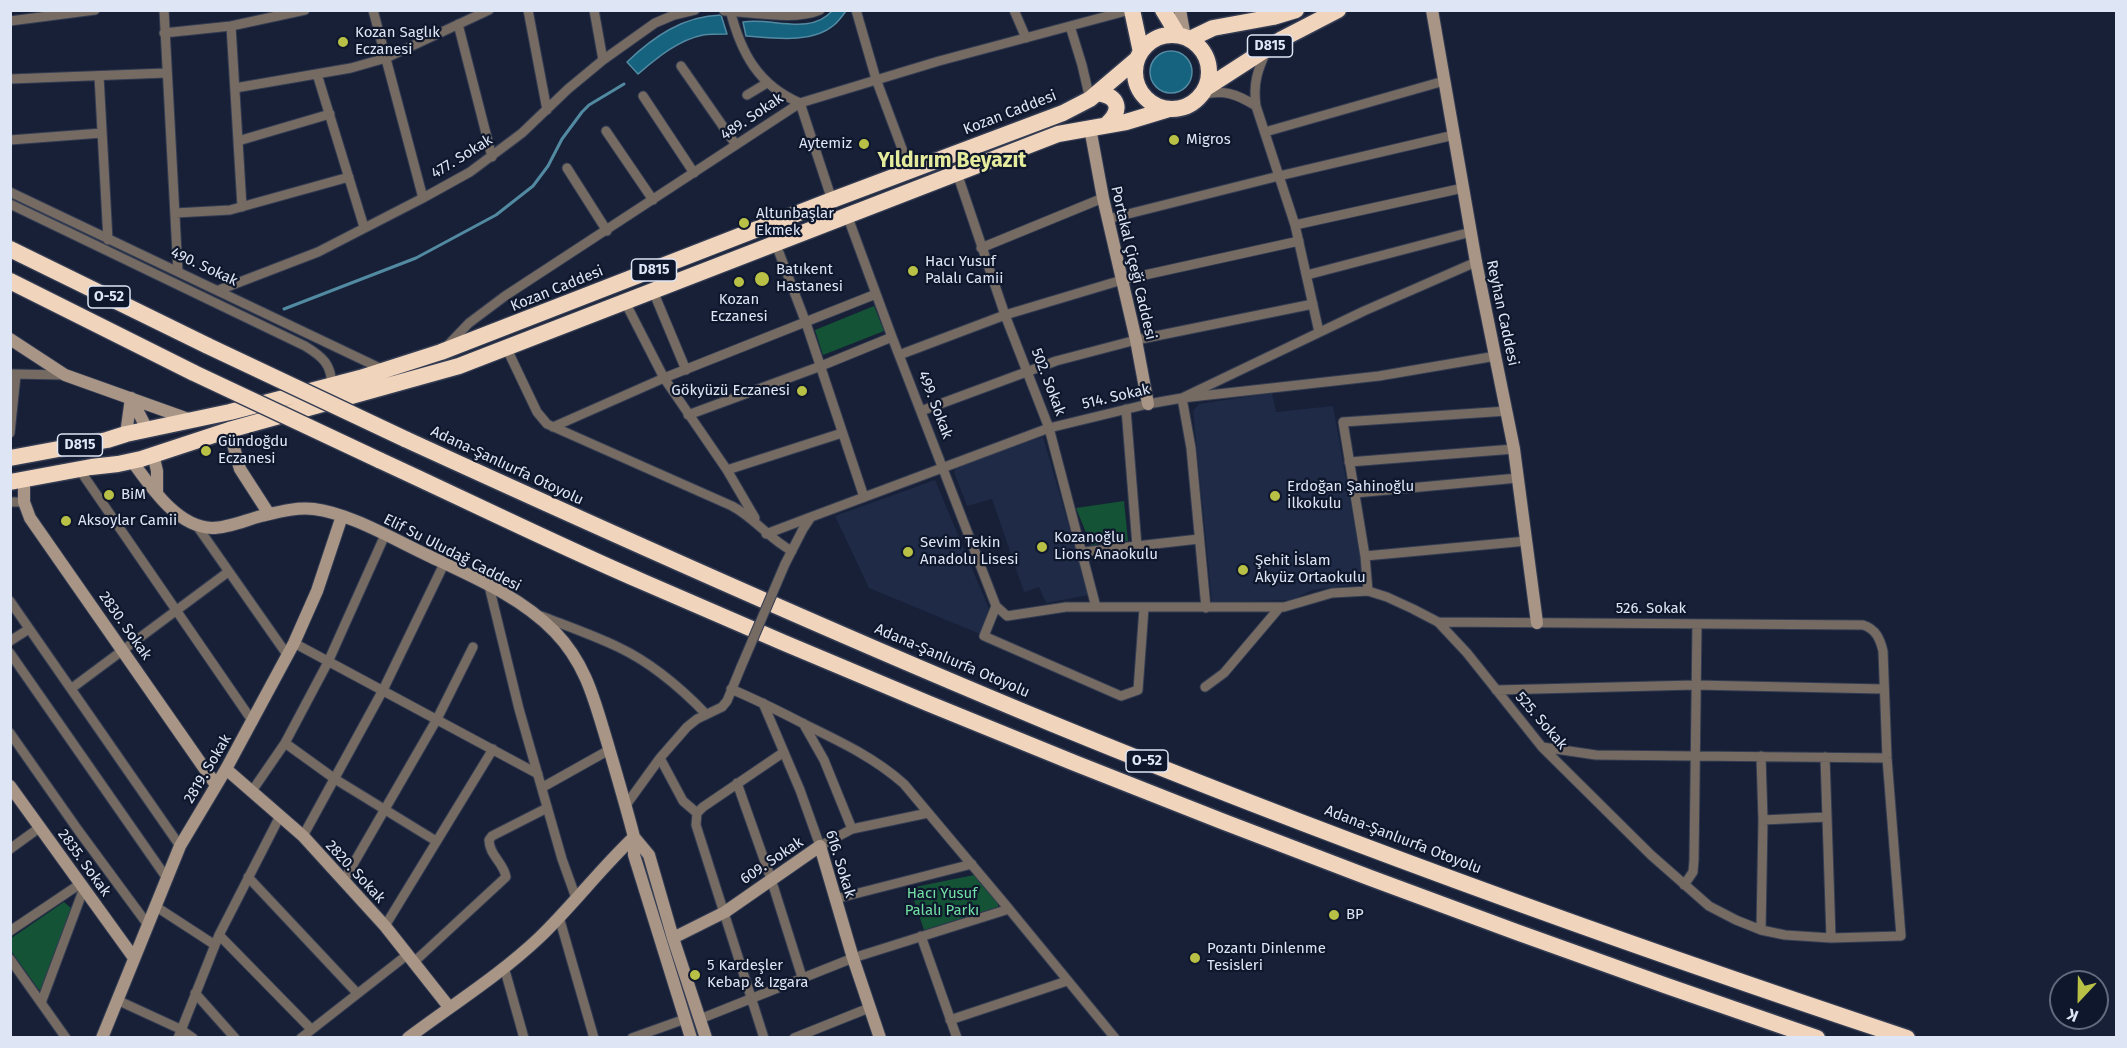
<!DOCTYPE html>
<html>
<head>
<meta charset="utf-8">
<style>
	body { margin:0 }
	#map { position:relative; width:2127px; height:1048px; overflow:hidden; background:#172037; font-family:"Fira Sans",sans-serif }
	canvas { display:block }
	.frame { position:absolute; inset:0; border:12px solid #dee5f5; pointer-events:none }
	.north { position:absolute; left:2049px; top:970px; width:60px; height:60px; box-sizing:border-box; background:#0e172c; border:2px solid #61697c; border-radius:50%; rotate:202deg; font-size:16px; font-weight:700; line-height:24px; text-align:center; color:#dee5f5 }
	.north::after { content:''; display:block; margin:auto; width:21px; height:27px; background:#b9c046; clip-path:polygon(50% 0,100% 100%,50% 72%,0 100%) }
</style>
</head>
<body>
<div id="map">
<canvas width="2127" height="1048"></canvas>
<div class="frame"></div>
<div class="north">K</div>
</div>
<script>
const ctx = document.querySelector('canvas').getContext('2d');
ctx.lineJoin = 'round';
function fillPath(path, color) { ctx.fillStyle = color; ctx.fill(path, 'evenodd'); }
function stroke(path, color, width, dash) { ctx.strokeStyle = color; ctx.lineWidth = width; ctx.lineCap = dash ? 'butt' : 'round'; ctx.setLineDash(dash || []); ctx.stroke(path); }
function write(font, color, halo, rows, align = 'center') {
  ctx.font = font + ' "Fira Sans",sans-serif'; ctx.lineWidth = 4.5; ctx.setLineDash([]); ctx.textBaseline = 'middle'; ctx.strokeStyle = halo; ctx.fillStyle = color; for (const [text, x, y, turn = 0] of rows) {
    ctx.save(); ctx.translate(x, y); ctx.rotate((+turn || 0) * Math.PI / 180); ctx.textAlign = isNaN(turn) ? turn : align; if (halo) ctx.strokeText(text, 0, 0); ctx.fillText(text, 0, 0); ctx.restore();
  }
}
fillPath(new Path2D(`
	M1272 393 1276 412 1333 406 1364 580 1358 584 1312 590 1292 600 1212 602 1193 411 1199 404Z
	M1043 437 1089 595 1046 603 1039 587 1024 592 992 499 967 506 954 472 958 465Z
	M935 480 989 609 980 634 869 588 835 516Z`), '#1e2a46');
fillPath(new Path2D(`
	M874 306 884 331 823 355 815 330Z
	M1124 501 1128 541 1091 545 1076 508Z
	M979 874 998 903V907L924 930 910 888Z
	M64 902 71 908V913L43 988 39 990 11 951 10 939Z`), '#145335');
const water = new Path2D(`
	M832 11H846C843 15 839 21 834 25 812 44 773 38 746 36L743 22C771 17 810 36 832 11Z
	M721 15 727 34C719 34 710 34 703 35 678 40 657 58 638 74L627 62C653 37 683 16 721 15Z
	M1150 72a21 21 0 1 1 42 0a21 21 0 1 1-42 0Z`);
fillPath(water, '#16637f');
stroke(water, '#528aa2', 1.5);
stroke(new Path2D(`
	M284 309 416 258 496 215 533 186 548 166 562 139 582 112 589 105 624 84`), '#528aa2', 3);
const street = new Path2D(`
	M164 10 178 272
	M373 10 423 198
	M528 10 547 110
	M594 10 603 60
	M730 10C741 53 758 85 800 103L832 200
	M856 10 876 79 910 170
	M1014 10 1026 38
	M724 11C753 12 794 21 820 10
	M10 21 95 10
	M458 24 492 157
	M231 26 242 207
	M1070 26 1082 65 1090 99
	M164 33 231 26 305 10
	M681 66 736 145
	M317 74 364 227
	M99 76 108 240
	M10 79 166 73
	M235 88 351 68 386 58 489 10
	M747 95 767 83
	M1202 95C1223 89 1237 94 1256 106 1253 85 1257 71 1266 52
	M643 96 694 173
	M1256 106 1295 225 1319 332
	M606 131 653 200
	M1265 132 1444 81
	M10 140 102 133
	M238 141 330 114
	M567 168 607 231
	M957 173 1005 315 1049 428 1096 607
	M10 192 384 370
	M10 204 305 346C323 357 331 364 332 385
	M175 213 230 210 349 177
	M847 215 892 337 996 606 1007 616 1066 607H1284L1332 593 1368 591 1387 597 1413 609 1438 622 1467 653 1542 747 1651 855 1709 906 1736 920 1761 930 1785 935 1831 938 1901 936 1887 758 1883 651C1880 639 1876 629 1863 625L1438 622
	M1108 219 1279 176 1454 135
	M1295 225 1463 188
	M775 242 806 323 864 497
	M981 248 1103 198
	M1307 275 1471 232
	M219 290 318 252 423 198 470 172 522 133 568 89 603 60 655 23 674 15 695 10
	M653 291 686 370
	M625 302 664 378 727 470 755 518
	M447 346 469 323 505 296 800 103 939 61 1130 10
	M506 347 537 412 547 424 732 506C755 518 769 539 792 551
	M899 355 1005 315 1122 280 1299 241
	M13 374 65 375
	M1126 409 1137 546
	M921 411 1056 361 1136 340 1313 304
	M688 415 821 366 892 337
	M553 427 664 378 876 294
	M10 433 16 375
	M1349 462 1514 449
	M79 469 253 722
	M727 470 842 433
	M1355 493 1518 478
	M10 502H24
	M197 526 288 656
	M766 534 811 517
	M1083 552 1199 539
	M1365 556 1527 541
	M785 564 803 529 811 517 1049 428 1148 404 1182 398 1379 376 1496 356
	M489 586 519 709 562 859 576 898
	M1368 591 1365 556 1343 422 1507 411
	M10 601 180 846
	M996 606 984 636 1121 696 1138 690 1144 608
	M1206 608 1191 448 1182 398 1364 311 1476 262
	M541 616C567 626 593 635 618 647 652 663 680 687 706 714
	M10 641 29 629
	M294 643 538 774
	M10 653 166 877
	M1205 687 1224 673 1280 607
	M72 688 228 572
	M1496 690 1695 685 1883 689
	M763 703 800 790 820 846 852 829 928 813
	M803 723 824 760 852 829
	M10 733 78 830 148 925
	M285 743 335 779 436 841
	M1542 747 1596 755 1887 758
	M1761 756 1763 820 1761 930
	M1825 757 1831 938
	M660 758 683 801 697 813
	M737 783 771 879 802 977
	M543 787 609 750
	M252 791 285 743 328 662 385 535
	M626 805 660 758 687 727 697 719 722 707 727 701 741 667
	M697 813 696 825 764 1038
	M697 813 703 807 784 752
	M1763 820 1827 817
	M303 836 383 690 444 564
	M10 849 39 828
	M248 877 357 993
	M344 880 437 719 473 647
	M1684 885 1693 872 1694 860 1697 624
	M835 899 972 864
	M155 906 215 945
	M1009 909 1115 1038
	M559 917 594 1038
	M385 926 493 749
	M10 931 80 884
	M219 935 311 1029
	M921 936 957 1038
	M10 959 66 1038
	M414 962 506 877C504 863 489 855 489 840L492 836 547 808
	M504 967 524 1038
	M195 993 235 1038
	M117 1000 180 1029 193 1038
	M41 1003 84 888
	M700 1019 853 958 1009 909 904 784C875 758 841 742 806 725 781 712 757 700 731 689
	M950 1020 1067 981
	M178 1038 219 935 280 816
	M301 1038 407 955
	M632 1038 685 1019
	M794 1038 869 1008`);
const secondary = new Path2D(`
	M1180 10 1185 37
	M1432 10 1476 262 1514 449 1537 623
	M1090 128 1103 198 1136 340 1148 404
	M10 339 65 375 191 420
	M131 398 148 431
	M229 430 240 469 269 514
	M126 434 131 398
	M153 454 157 471V493
	M132 461C151 487 177 527 212 528 228 528 246 520 261 516 278 512 296 507 314 509 349 513 395 540 427 555 471 576 520 596 555 632 587 665 595 703 608 745 617 776 626 806 634 837V855L691 1038
	M24 480V502L30 518 216 785
	M226 769 303 836 385 926 449 1007
	M10 786 134 958
	M634 837 649 855 673 938 706 1038
	M673 938 725 912 820 846 853 958 880 1038
	M102 1038 180 846 226 769 294 643 317 591 342 516
	M408 1038C452 1005 500 975 540 937 573 905 601 868 634 837`);
const highway = new Path2D(`
	M1132 10 1141 52
	M1163 10 1178 35
	M1135 72a37 37 0 1 1 74 0a37 37 0 1 1-74 0Z
	M1190 39 1213 28 1273 17 1296 10
	M1206 88 1282 39 1338 10
	M1097 93C1119 96 1123 110 1106 125
	M10 249 208 346
	M10 281 194 373
	M405 439C619 537 835 634 1053 724 1333 839 1619 942 1907 1038
	M10 458 107 440 126 434 230 412 360 378 441 352 832 200 1063 113 1090 99 1137 59
	M379 460C466 500 553 543 641 581 1026 750 1418 902 1817 1038
	M10 482 91 467 118 464 141 459 229 430 459 366 1058 134 1126 122 1169 109`);
stroke(street, '#333c52', 11);
stroke(secondary, '#333c52', 14);
stroke(highway, '#333c52', 19);
stroke(street, '#766b62', 9);
stroke(secondary, '#a89586', 12);
stroke(highway, '#f1d4bc', 16);
const streetBridge = new Path2D(`
	M741 667 785 564`);
const highwayBridge = new Path2D(`
	M208 346 405 439
	M194 373 379 460`);
stroke(streetBridge, '#333c52', 11, []);
stroke(highwayBridge, '#333c52', 19, []);
stroke(streetBridge, '#766b62', 9);
stroke(highwayBridge, '#f1d4bc', 16);
for (const [x, y, r, color] of [
	[343,42,6,"#b9c046"],
	[1174,140,6,"#b9c046"],
	[864,144,6,"#b9c046"],
	[744,223,6,"#b9c046"],
	[913,271,6,"#b9c046"],
	[762,279,8,"#b9c046"],
	[739,282,6,"#b9c046"],
	[802,391,6,"#b9c046"],
	[206,451,6,"#b9c046"],
	[109,495,6,"#b9c046"],
	[1275,496,6,"#b9c046"],
	[66,521,6,"#b9c046"],
	[1042,547,6,"#b9c046"],
	[908,552,6,"#b9c046"],
	[1243,570,6,"#b9c046"],
	[1334,915,6,"#b9c046"],
	[1195,958,6,"#b9c046"],
	[695,975,6,"#b9c046"]
]) { const dot = new Path2D(); dot.arc(x, y, r, 0, 2 * Math.PI); ctx.fillStyle = color; ctx.fill(dot); stroke(dot, '#0e172c', 2); }
for (const [x, y, w] of [
	[1270,46,45],
	[654,270,45],
	[109,297,42],
	[80,445,45],
	[1147,761,42]
]) { const box = new Path2D(); box.roundRect(x - w / 2, y - 11, w, 22, 4.5); ctx.fillStyle = '#0e172c'; ctx.fill(box); stroke(box, '#dee5f5', 1.5); }
write('bold 14px', '#dee5f5', null, [
	["D815",1270,46],
	["D815",654,270],
	["O-52",109,297],
	["D815",80,445],
	["O-52",1147,761]
]);
write('15px', '#dee5f5', '#0e172c', [
	["Kozan Saglık",355,33],
	["Eczanesi",355,50],
	["Migros",1186,140],
	["Aytemiz",852,144,"right"],
	["Altunbaşlar",756,214],
	["Ekmek",756,231],
	["Hacı Yusuf",925,262],
	["Palalı Camii",925,279],
	["Batıkent",776,270],
	["Hastanesi",776,287],
	["Kozan",739,300,"center"],
	["Eczanesi",739,317,"center"],
	["Gökyüzü Eczanesi",790,391,"right"],
	["Gündoğdu",218,442],
	["Eczanesi",218,459],
	["Erdoğan Şahinoğlu",1287,487],
	["İlkokulu",1287,504],
	["BiM",121,495],
	["Aksoylar Camii",78,521],
	["Kozanoğlu",1054,538],
	["Lions Anaokulu",1054,555],
	["Sevim Tekin",920,543],
	["Anadolu Lisesi",920,560],
	["Şehit İslam",1255,561],
	["Akyüz Ortaokulu",1255,578],
	["BP",1346,915],
	["Pozantı Dinlenme",1207,949],
	["Tesisleri",1207,966],
	["5 Kardeşler",707,966],
	["Kebap & Izgara",707,983]
], 'left');
write('15px', '#dee5f5', '#0e172c', [
	["Kozan Caddesi",1010,113,-21],
	["489. Sokak",752,117,-34],
	["477. Sokak",462,157,-32],
	["Portakal Çiçeği Caddesi",1133,263,77],
	["490. Sokak",204,267,25],
	["Kozan Caddesi",557,289,-22],
	["Reyhan Caddesi",1502,313,78],
	["502. Sokak",1048,382,69],
	["514. Sokak",1116,397,-13],
	["499. Sokak",935,405,69],
	["Adana-Şanlıurfa Otoyolu",507,466,25],
	["Elif Su Uludağ Caddesi",452,553,27],
	["526. Sokak",1651,609],
	["2830. Sokak",125,626,55],
	["Adana-Şanlıurfa Otoyolu",952,661,23],
	["525. Sokak",1541,721,49],
	["2819. Sokak",208,769,-59],
	["Adana-Şanlıurfa Otoyolu",1403,840,21],
	["609. Sokak",772,861,-34],
	["2835. Sokak",84,863,54],
	["616. Sokak",840,864,73],
	["2820. Sokak",355,872,47]
]);
write('15px', '#71dfa3', '#0e172c', [
	["Hacı Yusuf",942,894],
	["Palalı Parkı",942,911]
]);
write('bold 21px', '#e4eb9c', '#0e172c', [
	["Yıldırım Beyazıt",952,161]
]);
</script>
</body>
</html>
